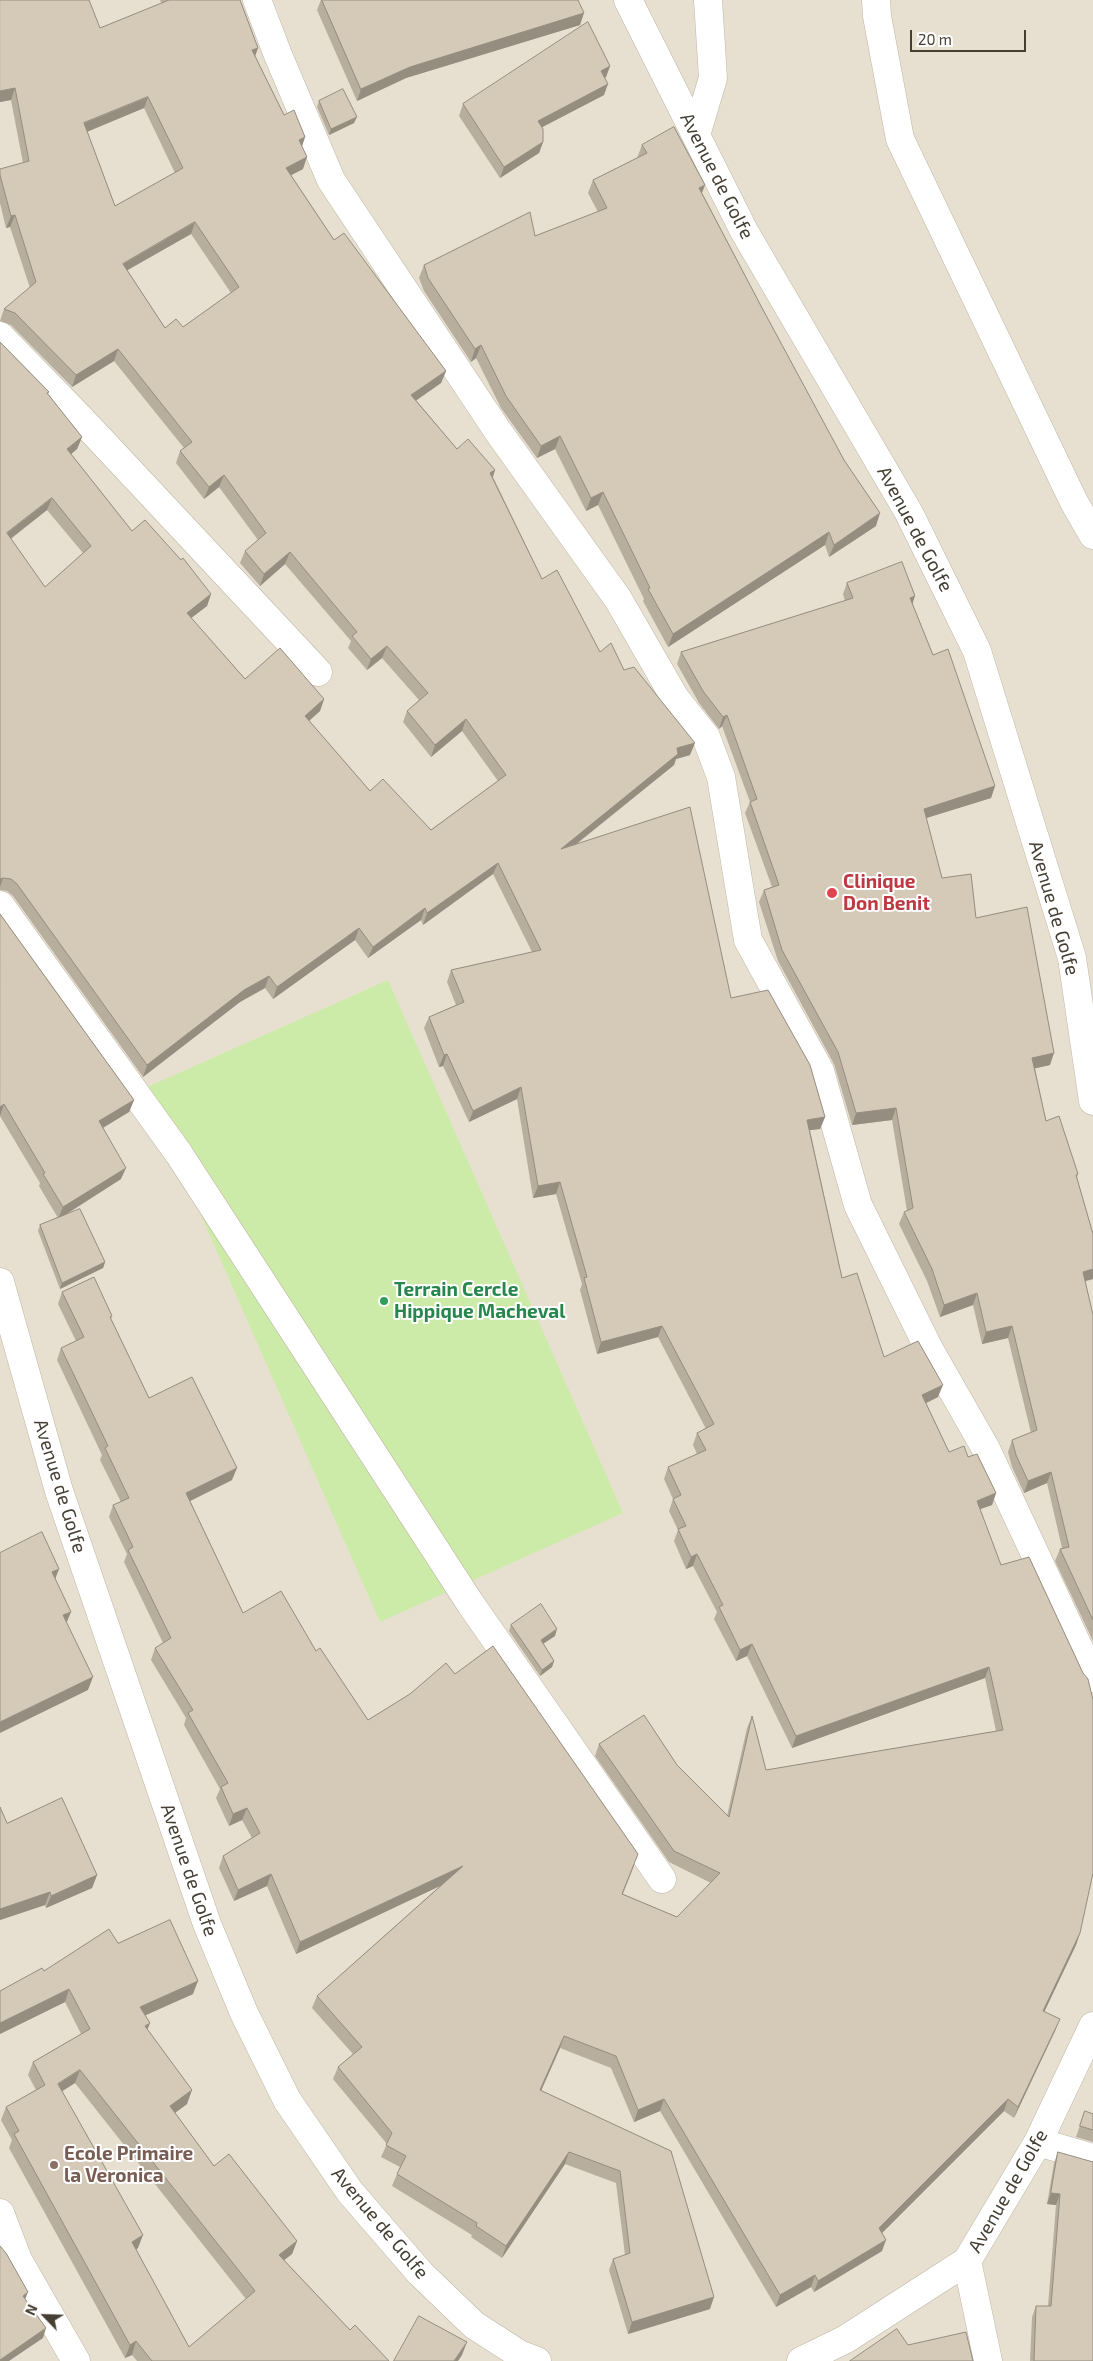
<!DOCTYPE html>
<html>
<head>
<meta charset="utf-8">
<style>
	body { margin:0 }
	#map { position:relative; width:1093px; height:2361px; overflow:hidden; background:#f3eee3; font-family:"Exo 2",sans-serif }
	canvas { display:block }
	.north { position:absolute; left:20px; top:2291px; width:50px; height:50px; -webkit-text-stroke:4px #fff; paint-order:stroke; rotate:294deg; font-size:14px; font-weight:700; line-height:20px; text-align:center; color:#453e33 }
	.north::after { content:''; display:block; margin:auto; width:18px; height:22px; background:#453e33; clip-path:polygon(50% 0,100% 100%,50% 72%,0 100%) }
	.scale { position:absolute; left:910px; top:30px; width:116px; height:22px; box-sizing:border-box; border:2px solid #453e33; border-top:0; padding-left:6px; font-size:15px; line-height:18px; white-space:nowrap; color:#453e33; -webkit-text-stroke:4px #fff; paint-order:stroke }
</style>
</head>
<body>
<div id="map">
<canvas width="1093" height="2361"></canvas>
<div class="north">N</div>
<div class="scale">20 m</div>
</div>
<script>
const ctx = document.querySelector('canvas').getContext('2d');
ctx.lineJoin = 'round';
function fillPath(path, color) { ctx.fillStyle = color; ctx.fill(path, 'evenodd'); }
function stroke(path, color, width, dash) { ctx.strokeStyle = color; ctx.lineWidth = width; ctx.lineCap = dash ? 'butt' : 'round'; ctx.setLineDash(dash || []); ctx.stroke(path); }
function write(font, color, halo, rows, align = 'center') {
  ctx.font = font + ' "Exo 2",sans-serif'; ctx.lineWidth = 4; ctx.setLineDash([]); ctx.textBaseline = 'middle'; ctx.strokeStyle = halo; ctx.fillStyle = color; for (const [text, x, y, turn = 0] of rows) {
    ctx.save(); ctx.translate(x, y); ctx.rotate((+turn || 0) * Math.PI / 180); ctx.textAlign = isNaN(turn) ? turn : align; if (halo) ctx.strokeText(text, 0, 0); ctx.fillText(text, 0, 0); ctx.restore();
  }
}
fillPath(new Path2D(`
	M0 0H1093V2361H0Z`), '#e7e0d0');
fillPath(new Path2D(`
	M388 980 623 1513 380 1622 145 1088Z`), '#cdeba8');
const minor = new Path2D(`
	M257 0 278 55 331 180 497 430 618 599 675 698 706 737 721 777 748 940 820 1071 858 1205 929 1349 986 1449 1093 1678
	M628 0 744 231 909 513 977 651 1072 958 1093 1101
	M876 0 877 16 900 139 1074 502 1093 535
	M696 135 713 78 708 0
	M0 336 81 419 318 672
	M0 905 179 1154 470 1603 662 1879
	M0 1282 59 1491 207 1924 244 2013 287 2100 350 2192 420 2273 474 2325 519 2354 537 2361
	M1038 2142 1093 2158
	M0 2213 18 2260 76 2361
	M967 2261 988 2361
	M801 2361 846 2339 967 2261 1038 2142 1093 2026`);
stroke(minor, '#bfb6a5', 29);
stroke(minor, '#fff', 28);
fillPath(new Path2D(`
	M0 0 100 28 162 4 160 0H240L258 48 255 56 284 115 305 137 302 146 303 169 291 175 334 240 446 371 441 383 416 400 457 449 495 470 493 477 542 579 600 652 624 670 690 755 676 759 674 765 578 843 731 998 825 1117 820 1129 810 1130 842 1278 884 1357 938 1397 926 1403 949 1452 968 1457 996 1493 992 1505 980 1509 1080 1933 1076 1945 1044 2012 1055 2031 1014 2118 1004 2111 882 2233V2251L814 2292 811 2287 776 2307 660 2111 634 2122 611 2068 560 2048 541 2091 671 2151 710 2309 628 2334 609 2270 613 2259 625 2255 616 2183 565 2164 502 2258 471 2237 472 2235 392 2186 400 2167 381 2157 387 2144 333 2079 338 2067 353 2054 312 2008 317 1996 440 1886 296 1954 267 1886 234 1901 219 1868 223 1856 252 1838 242 1820 229 1826 216 1798 220 1789 184 1725 186 1718 151 1660 155 1648 163 1643 124 1562 127 1554 109 1517 113 1505 121 1502 100 1460 102 1455 57 1360 61 1348 76 1341 58 1304 62 1292 112 1316 111 1319 149 1398 232 1480 190 1501 243 1613 316 1651 368 1720 455 1674 634 1866 623 1894 677 1917 711 1883 669 1862 595 1756 599 1744 677 1765 727 1816 747 1728 752 1716 766 1770 996 1731 985 1678 792 1748 747 1656 736 1661 714 1619 717 1612 693 1566 686 1569 674 1541 678 1530 669 1511 673 1499 664 1479 668 1467 697 1454 693 1445 697 1433 706 1429 658 1337 597 1354 580 1290 582 1284 556 1194 533 1198 517 1099 469 1122 443 1066 439 1067 424 1028 429 1017 456 1005 447 982 451 970 532 952 493 874 423 925 421 920 368 958 355 940 273 999 265 988 240 1002 143 1077 13 896 7 891 0 890V342L49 392 48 394 82 437 77 449 71 454 132 531 211 594 207 606 191 618 245 679 324 699 320 711 309 721 370 791 431 830 498 781 462 731 431 757 403 722 407 711 419 700 382 658 367 670 348 648 351 641 285 564 260 586 240 563 245 551 258 540 219 487 204 499 176 463 180 451 184 448 114 361 72 387 11 325 0 321 4 309 30 288 10 227 6 228 0 203V169L23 163 11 100 0 102ZM144 108 175 173 115 206 87 132ZM191 234 231 293 183 327 165 328 127 270ZM47 510 83 553 45 587 11 539Z
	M321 0H578L580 25 406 78 357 101 317 10Z
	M610 66 606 77 605 78 604 95 542 127 543 142 539 153 500 178 459 116 463 104Z
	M319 101 354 123 329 135 317 107Z
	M642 145 702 193 876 526 829 557 825 545 668 647 643 601 644 599 598 505 586 511 555 449 537 458 501 408 476 358 471 362 424 291 419 278 424 265 535 236 598 212 588 193 593 180 637 158Z
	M847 583 912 603 933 655 995 786 991 798 926 818 942 878 976 918 1050 1065 1035 1068 1046 1121 1078 1174 1077 1178 1093 1234V1279L1085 1281 1093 1315V1641L1055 1561 1060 1549 1062 1548 1047 1483 1024 1493 1012 1467 1008 1452 1012 1440 1031 1433 1008 1338 982 1344 973 1305 940 1317 927 1281 899 1224 904 1212 907 1211 892 1120 852 1125 834 1064 778 961 759 902 764 890 772 887 745 813 750 802 722 726 719 729 699 703 677 664 681 652 845 601 843 594Z
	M0 914 134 1100 129 1112 103 1128 121 1179 64 1216 105 1262 103 1268 60 1289 38 1231 40 1225 58 1218 39 1186 40 1183 0 1116Z
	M511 1625 555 1636 543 1644 554 1661 552 1667 540 1676 509 1631Z
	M0 1807 7 1823 97 1875 92 1888 46 1908 45 1905 0 1920Z
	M118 1943 193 1994 145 2015 147 2029 187 2104 175 2113 214 2166 297 2241 292 2254 284 2260 350 2330 389 2361H137L132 2355 125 2358 9 2148 12 2140 1 2120 6 2107 36 2090 28 2075 33 2062 81 2034 65 2002 0 2034V1991L44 1971ZM75 2083 246 2299 189 2347 136 2250 138 2248 62 2091Z
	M1085 2111 1093 2114V2142L1076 2137Z
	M1058 2152 1093 2361H1030L1032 2317 1036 2306H1048L1056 2205 1047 2204 1054 2163Z`), '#b7ae9d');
fillPath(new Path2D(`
	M584 13 580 25 406 78 357 101 361 89 410 67Z
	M258 48 254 59 252 50Z
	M610 66 606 77 597 82 601 71Z
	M608 84 604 95 533 132 538 121Z
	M15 88 11 100 0 102V91Z
	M148 97 144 108 79 135 84 123Z
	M357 117 354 123 329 135 331 129Z
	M305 137 301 149 299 140Z
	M543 142 539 153 500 178 504 167Z
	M307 157 303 169 282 180 286 168Z
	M705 185 700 198 699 188Z
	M15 215 10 227 6 228 11 216Z
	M195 222 191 234 119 275 123 264Z
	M481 345 476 358 471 362 475 349Z
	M118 349 114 361 72 387 76 375Z
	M446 371 441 383 407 407 411 395Z
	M560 436 555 449 537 458 541 446Z
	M82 437 77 449 63 461 67 449Z
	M495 470 491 482 490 473Z
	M224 475 219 487 204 499 209 487Z
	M603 492 598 505 586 511 591 498Z
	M52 498 47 510 2 545 7 533Z
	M880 513 876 526 829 557 834 545Z
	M829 532 825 545 668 647 673 634Z
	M290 552 285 564 260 586 264 574Z
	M211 594 207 606 182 625 187 613Z
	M915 596 911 608 910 598Z
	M387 646 382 658 367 670 371 659Z
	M324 699 320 711 301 728 305 716Z
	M727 715 722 726 719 729 723 717Z
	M466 719 462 731 431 757 435 745Z
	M695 743 690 755 676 759 674 765 556 860 561 849 677 748Z
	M995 786 991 798 920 820 924 809Z
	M498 863 493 874 423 925 427 913Z
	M3 878 0 887V879Z
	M425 908 421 920 368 958 373 947Z
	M359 928 355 940 273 999 277 987Z
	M269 976 265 988 240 1002 143 1077 147 1065 244 990Z
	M1054 1053 1050 1065 1028 1070 1032 1058Z
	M447 1054 443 1066 439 1067 444 1055Z
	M521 1087 517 1099 469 1122 473 1111Z
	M134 1100 129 1112 94 1133 99 1121Z
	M4 1104 0 1116V1107Z
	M896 1108 892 1120 852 1125 856 1113Z
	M825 1117 820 1129 803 1131 807 1120Z
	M126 1168 121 1179 58 1219 63 1207Z
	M560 1182 556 1194 533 1198 538 1186Z
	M105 1262 103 1268 60 1289 62 1283Z
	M1093 1269V1279L1078 1283 1083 1272Z
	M977 1293 973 1305 940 1317 944 1305Z
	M662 1326 658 1337 597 1354 601 1342Z
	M1012 1326 1008 1338 982 1344 986 1332Z
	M943 1385 938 1397 918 1407 922 1395Z
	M237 1468 232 1480 182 1505 186 1493Z
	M1051 1472 1047 1483 1024 1493 1028 1481Z
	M996 1493 992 1505 972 1512 977 1501Z
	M697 1554 693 1566 686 1569 691 1557Z
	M59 1569 54 1582 52 1572Z
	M71 1612 66 1624 63 1615Z
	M557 1629 555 1636 538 1647 541 1640Z
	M752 1644 747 1656 736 1661 740 1650Z
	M554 1661 552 1667 540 1676 542 1670Z
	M989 1667 985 1678 792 1748 796 1736Z
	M93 1677 88 1690 0 1733V1722Z
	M247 1808 242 1820 229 1826 233 1814Z
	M463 1866 459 1877 296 1954 300 1942Z
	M271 1874 267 1886 234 1901 238 1890Z
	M97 1875 92 1888 46 1908 51 1896Z
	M50 1892 45 1905 0 1920V1909Z
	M1080 1933 1076 1945 1039 2023 1043 2011Z
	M198 1981 193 1994 135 2020 140 2007Z
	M69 1989 65 2002 0 2034V2023Z
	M1060 2019 1055 2031 1014 2118 1018 2107Z
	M150 2023 145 2036V2026Z
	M564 2036 560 2048 536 2102 540 2090Z
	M80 2070 75 2083 53 2097 58 2084Z
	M192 2090 187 2104 165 2120 170 2106Z
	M664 2099 660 2111 634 2122 638 2110Z
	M1008 2099 1004 2111 875 2240 879 2228Z
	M569 2152 565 2164 502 2258 506 2246Z
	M1051 2193 1060 2194 1056 2205 1047 2204Z
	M143 2235 138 2248 127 2255 132 2242Z
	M886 2240 882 2251 814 2292 818 2281Z
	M297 2241 292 2254 274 2268 279 2255Z
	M815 2275 811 2287 776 2307 780 2295Z
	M28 2292 24 2302 23 2296Z
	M714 2297 710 2309 628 2334 632 2322Z
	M46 2328 43 2338 9 2361H0V2360Z
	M136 2341 132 2355 125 2358 130 2345Z
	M467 2342 462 2355 458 2361H454Z`), '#958d80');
const building = new Path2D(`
	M0 0H89L100 28 169 0H240L258 48 252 50 284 115 294 110 305 137 299 140 307 157 286 168 334 240 344 233 446 371 411 395 457 449 468 439 495 470 490 473 542 579 557 570 600 652 611 643 624 670 634 667 695 743 677 748 678 754 561 849 690 807 731 998 768 990 810 1065 825 1117 807 1120 842 1278 857 1273 884 1357 918 1341 943 1385 922 1395 949 1452 964 1446 968 1457 977 1454 996 1493 977 1501 1001 1565 1029 1557 1083 1673 1088 1679 1093 1700V1873L1080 1933 1043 2011 1060 2019 1018 2107 1008 2099 879 2228 886 2240 818 2281 815 2275 780 2295 664 2099 638 2110 616 2056 564 2036 540 2090 671 2151 714 2297 632 2322 613 2259 630 2253 620 2171 569 2152 506 2246 476 2226 477 2223 397 2174 406 2156 386 2145 392 2133 338 2067 362 2047 317 1996 463 1866 300 1942 271 1874 238 1890 223 1856 260 1833 247 1808 233 1814 221 1787 228 1783 188 1713 193 1710 155 1648 171 1638 128 1550 133 1547 113 1505 129 1498 105 1448 108 1446 61 1348 84 1337 62 1292 94 1277 112 1316 110 1317 149 1398 192 1377 237 1468 186 1493 243 1613 281 1591 316 1651 320 1648 368 1720 410 1694 446 1663 455 1674 493 1646 638 1854 622 1894 677 1917 720 1873 674 1851 599 1744 644 1715 677 1765 729 1817 752 1716 766 1770 1003 1730 989 1667 796 1736 752 1644 740 1650 719 1607 723 1605 697 1554 691 1557 678 1529 686 1526 673 1499 681 1495 668 1467 706 1450 697 1433 714 1424 662 1326 601 1342 584 1278 587 1277 560 1182 538 1186 521 1087 473 1111 447 1054 444 1055 429 1017 464 1002 451 970 541 950 498 863 427 913 425 908 373 947 359 928 277 987 269 976 244 990 147 1065 17 884 11 879 3 878 0 879V342L49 392 47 393 82 437 67 449 132 531 145 520 181 560 183 558 211 594 187 613 245 679 280 648 324 699 305 716 370 791 383 779 431 830 506 775 466 719 435 745 407 711 428 693 387 646 371 659 352 636 357 632 290 552 264 574 245 551 266 533 224 475 209 487 180 451 192 442 118 349 76 375 15 313 4 309 36 282 15 215 11 216 0 175V169L29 161 15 88 0 91ZM148 97 183 168 115 206 84 123ZM195 222 239 287 183 327 176 319 165 328 123 264ZM52 498 91 546 45 587 7 533Z
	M322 0H578L584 13 410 67 361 89Z
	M588 22 610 66 601 71 608 84 538 121 543 129V142L504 167 463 104Z
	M343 89 357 117 331 129 319 101Z
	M674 127 705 185 699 188 761 306 844 460 880 513 834 545 829 532 673 634 648 589 650 588 603 492 591 498 560 436 541 446 506 396 481 345 475 349 428 278 424 265 530 212 535 236 607 208 593 180 647 153 642 145Z
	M902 562 915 596 910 598 933 655 948 649 995 786 924 809 942 878 971 874 976 918 1027 907 1054 1053 1032 1058 1046 1121 1059 1116 1078 1174 1076 1175 1093 1234V1269L1083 1272 1093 1315V1620L1060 1549 1069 1547 1051 1472 1028 1481 1016 1455 1012 1440 1037 1430 1012 1326 986 1332 977 1293 944 1305 932 1269 904 1212 913 1208 896 1108 856 1113 838 1052 782 950 764 890 779 885 750 802 757 799 727 715 723 717 703 691 681 652 853 598 847 583Z
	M0 914 134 1100 99 1121 126 1168 63 1207 43 1174 45 1173 4 1104 0 1107Z
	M80 1209 105 1262 62 1283 40 1225Z
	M42 1532 59 1569 52 1572 71 1612 63 1615 93 1677 0 1722V1553Z
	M541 1604 557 1629 541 1640 554 1661 542 1670 511 1625Z
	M62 1798 97 1875 51 1896 50 1892 0 1909V1807L7 1823Z
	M170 1920 198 1981 140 2007 150 2023 145 2026 192 2090 170 2106 214 2166 229 2154 297 2241 279 2255 350 2330 355 2325 389 2361H152L136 2341 130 2345 14 2134 19 2131 6 2107 45 2085 33 2062 90 2029 69 1989 0 2023V1991L42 1968 44 1971 109 1929 118 1943ZM80 2070 255 2291 189 2347 132 2242 143 2235 58 2084Z
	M1085 2111 1093 2114V2130L1080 2126Z
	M1058 2152 1093 2162V2361H1034L1036 2306H1051L1060 2194 1051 2193Z
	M0 2246 6 2253 28 2292 23 2296 46 2328 0 2360Z
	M419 2316 467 2342 454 2361H394Z
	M897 2329 908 2345 966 2332 973 2361H850Z`);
fillPath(building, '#d5cab7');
stroke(building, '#958d80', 1);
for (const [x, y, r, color] of [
	[832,893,6,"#e0444e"],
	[384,1301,5,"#2e9e5b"],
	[54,2165,5,"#8d6e63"]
]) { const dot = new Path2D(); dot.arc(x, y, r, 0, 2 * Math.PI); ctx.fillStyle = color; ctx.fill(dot); stroke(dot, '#fff', 2); }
write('19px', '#453e33', '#fff', [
	["Avenue de Golfe",717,176,63],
	["Avenue de Golfe",915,529,62],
	["Avenue de Golfe",1054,908,74],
	["Avenue de Golfe",60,1486,73],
	["Avenue de Golfe",189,1870,71],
	["Avenue de Golfe",1008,2191,-60],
	["Avenue de Golfe",380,2223,50]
]);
write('bold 19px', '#be3a42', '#fff', [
	["Clinique",843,882],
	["Don Benit",843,904]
], 'left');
write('bold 19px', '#27864d', '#fff', [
	["Terrain Cercle",394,1290],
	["Hippique Macheval",394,1312]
], 'left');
write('bold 19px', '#785e54', '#fff', [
	["Ecole Primaire",64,2154],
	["la Veronica",64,2176]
], 'left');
</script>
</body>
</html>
